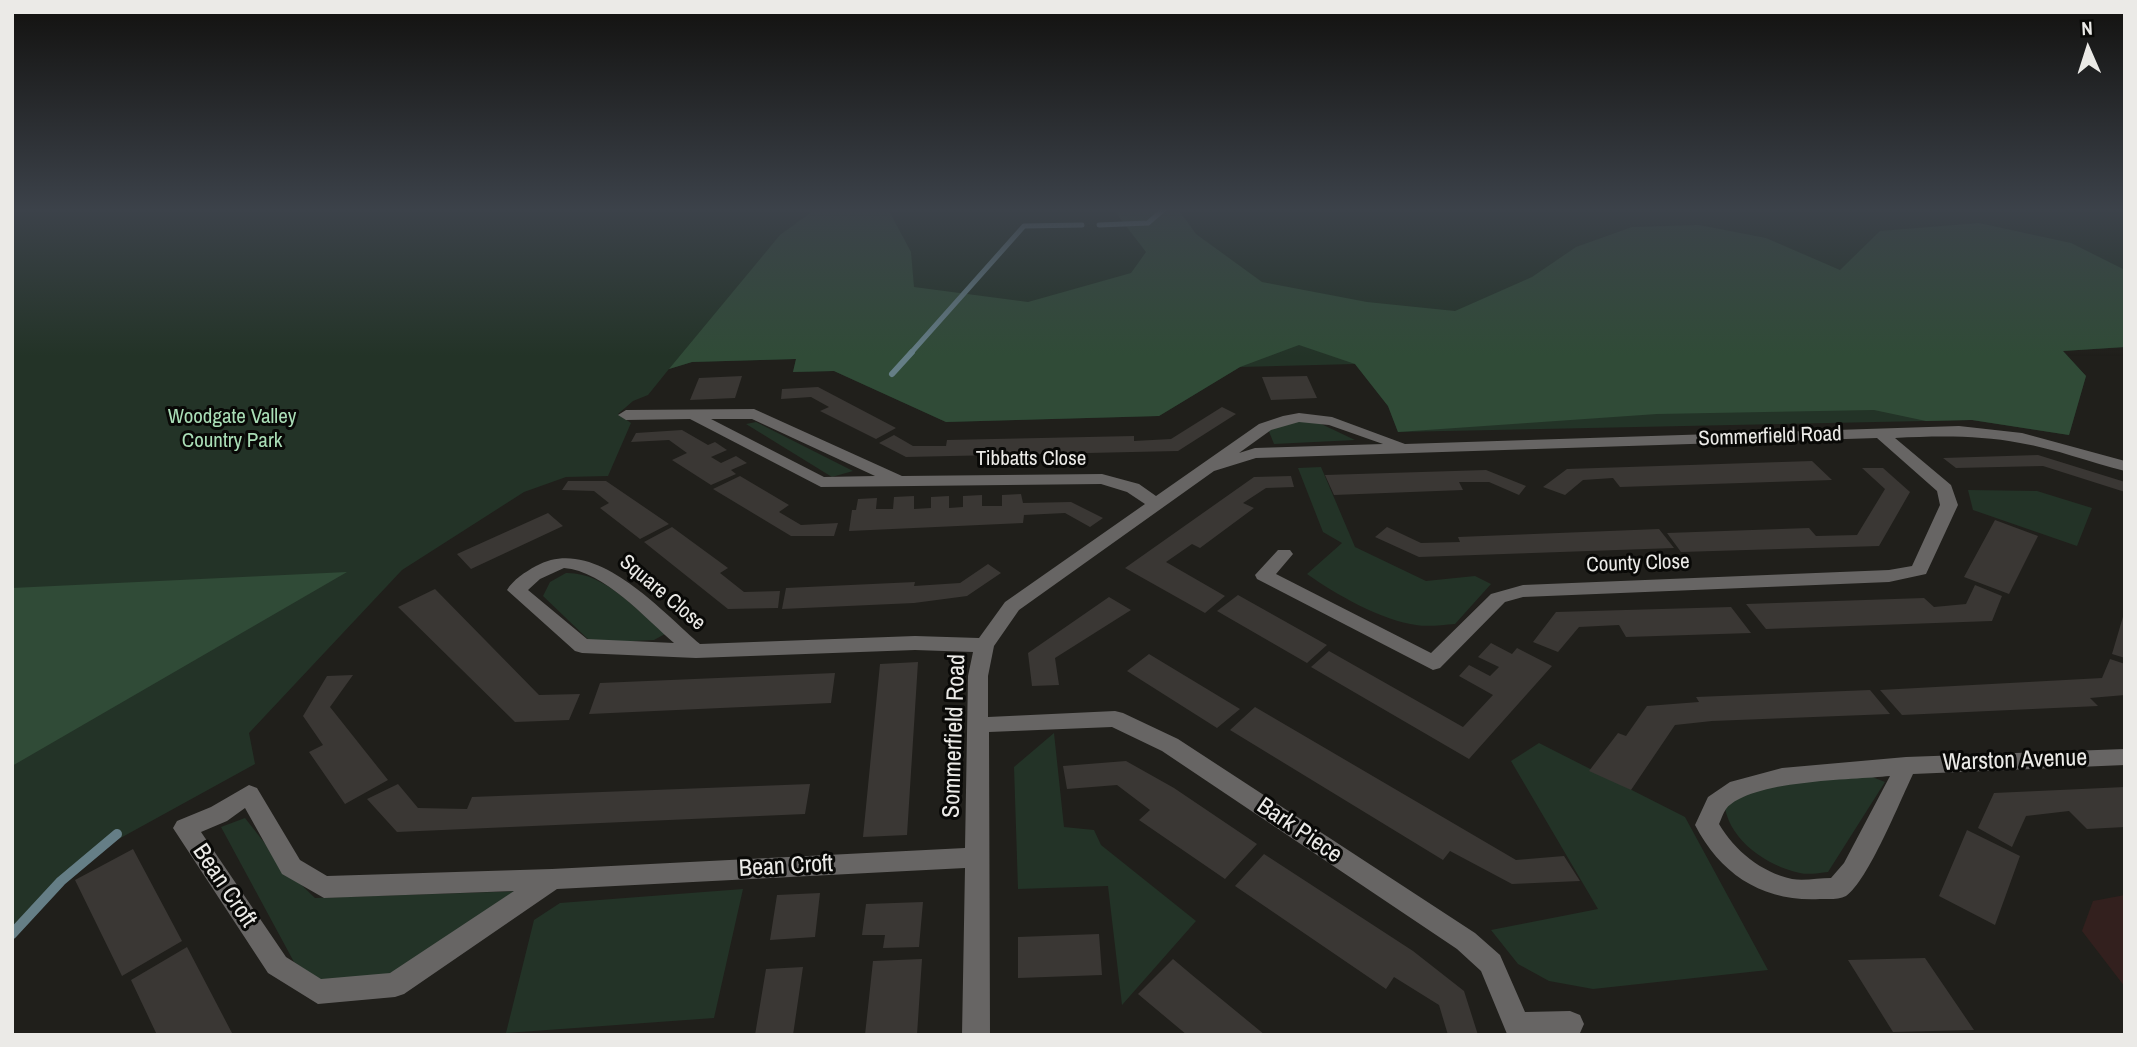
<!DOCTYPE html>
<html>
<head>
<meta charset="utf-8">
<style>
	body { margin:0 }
	#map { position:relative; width:2137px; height:1047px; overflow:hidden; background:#201f1b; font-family:"Archivo Narrow",sans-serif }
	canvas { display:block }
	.frame { position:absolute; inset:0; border:14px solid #ebeae7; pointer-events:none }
	.north { position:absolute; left:2053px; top:14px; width:70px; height:70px; -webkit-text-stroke:5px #090907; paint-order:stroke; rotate:357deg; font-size:19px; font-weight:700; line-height:28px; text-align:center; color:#ebeae7 }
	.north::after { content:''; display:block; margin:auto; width:24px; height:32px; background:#ebeae7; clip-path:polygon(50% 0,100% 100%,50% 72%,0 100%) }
</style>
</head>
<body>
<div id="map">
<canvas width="2137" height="1047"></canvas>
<div class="frame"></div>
<div class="north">N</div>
</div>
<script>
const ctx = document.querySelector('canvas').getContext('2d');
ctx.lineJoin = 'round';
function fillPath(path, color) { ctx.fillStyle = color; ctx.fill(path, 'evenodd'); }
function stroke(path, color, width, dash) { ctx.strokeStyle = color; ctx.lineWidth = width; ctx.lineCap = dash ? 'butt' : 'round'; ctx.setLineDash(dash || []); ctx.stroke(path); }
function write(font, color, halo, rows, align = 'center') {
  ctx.font = font + ' "Archivo Narrow",sans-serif'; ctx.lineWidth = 6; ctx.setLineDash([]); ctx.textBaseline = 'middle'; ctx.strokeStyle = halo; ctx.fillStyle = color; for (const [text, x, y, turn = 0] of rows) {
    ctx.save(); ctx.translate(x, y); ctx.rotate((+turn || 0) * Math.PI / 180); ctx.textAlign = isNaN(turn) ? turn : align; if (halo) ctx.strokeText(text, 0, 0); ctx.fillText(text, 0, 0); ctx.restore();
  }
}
fillPath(new Path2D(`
	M2125 895V987L2082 931 2093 901Z`), '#33201e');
fillPath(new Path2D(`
	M12 209H2125V347L2063 351 2086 376 2069 435 1972 420 1398 432 1388 406 1355 364 1240 367 1159 416 946 422 834 371 793 372 796 359 692 362 669 369 648 395 633 401 618 414 631 423 608 476 566 477 524 492 402 570 249 733 255 764 75 863 12 927Z
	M1289 421 1317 422 1355 440 1274 444 1268 429Z
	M756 422 853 471 832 477 746 424Z
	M1321 467 1355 547 1426 581 1475 576 1491 584 1455 624C1442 625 1428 627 1416 625 1381 620 1335 594 1307 574L1342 543 1323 532 1298 468Z
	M1968 490 2037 491 2092 508 2077 546 1973 510Z
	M566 573C605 572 636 610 665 634L654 640 592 643 543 596 550 582Z
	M1054 733 1064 827 1094 830 1101 845 1196 921 1122 1005 1108 886 1018 889 1014 767Z
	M1539 743 1685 817 1768 970 1593 989 1549 981 1518 964 1491 930 1598 909 1511 761Z
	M1862 773 1885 782 1828 872C1819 873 1808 875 1800 873 1767 866 1731 841 1725 808L1741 791Z
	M245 818 285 869 315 898 523 891 392 973 326 984 294 962 221 827Z
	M743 889 714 1018 506 1033 534 920 560 903Z`), '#233327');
fillPath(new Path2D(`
	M828 209H888L911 252 914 287 1028 302 1131 273 1146 252 1113 209H1178L1196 234 1262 282 1367 302 1455 311 1532 277 1576 247 1632 227 1699 225 1766 238 1840 270 1880 231 1979 223 2071 243 2125 270V347L2063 351 2086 376 2069 435 1972 420 1926 421 1874 410 1657 414 1398 432 1388 406 1355 364 1299 345 1240 367 1159 416 946 422 834 371 793 372 796 359 692 362 669 369 780 235 813 211Z
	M347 572 12 766V588Z`), '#304b37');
stroke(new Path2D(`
	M1099 225 1148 223 1164 209
	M910 354 1024 226 1082 225`), '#657e86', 5);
stroke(new Path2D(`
	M892 374 912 352`), '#657e86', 6);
stroke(new Path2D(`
	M12 934 61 881 117 834`), '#657e86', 10);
fillPath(new Path2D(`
	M742 376 735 398 690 400 699 378Z
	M1307 376 1317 398 1271 400 1262 377Z
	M818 387 896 428 876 439 820 411 829 407 811 397 781 399 782 389Z
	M1222 407 1236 414 1178 451 906 457 879 443 894 435 913 446H946L947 440 1134 436V441L1171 439Z
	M682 430 708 445 715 442 727 450 711 457 721 463 736 456 747 463 731 470 736 474 711 485 672 460 687 453 669 440 631 442 636 433Z
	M2038 455 2125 482V492L2043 466 1956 468 1943 458Z
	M1812 461 1832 480 1620 487 1613 478 1583 480 1565 495 1543 487 1567 469Z
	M1862 468H1883L1910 492 1879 546 1681 552 1667 533 1809 528 1816 536 1857 535 1885 489Z
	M1486 470 1526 486 1519 495 1489 482H1459L1463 490 1334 495 1325 475Z
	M740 476 789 505 779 512 801 525 838 523 834 536H791L713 489Z
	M1291 476 1294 487 1266 488 1243 503 1254 508 1200 548 1192 544 1166 562 1225 596 1205 613 1125 568 1254 477Z
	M568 481H606L669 524 640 539 600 508 609 503 594 491 562 490Z
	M1021 494 1023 503 1071 502 1103 518 1090 527 1065 513 1024 515 1023 523 849 531 852 510H856L858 499 877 498 876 509H893L894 497 914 496V509L931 508V497L949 496V508L963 507V496L982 495V506H1002V495Z
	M548 513 563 526 471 569 457 554Z
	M1995 520 2038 536 2009 594 1964 577Z
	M672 527 728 568 720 573 744 592 780 591 778 608 728 609 644 542Z
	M1387 527 1421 543 1460 542 1458 537 1659 529 1674 548 1419 557 1375 537Z
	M988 564 1001 573 967 596 914 603 782 609 786 588 915 582 914 586 960 583Z
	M1975 585 2002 596 1992 621 1766 629 1746 604 1924 598 1934 607 1966 604Z
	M435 589 539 695 580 694 569 720 515 722 398 607Z
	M1238 595 1327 645 1307 663 1217 611Z
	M1109 597 1131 610 1055 658 1059 685 1032 686 1028 653Z
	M1731 607 1751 633 1626 637 1619 625 1579 627 1558 652 1533 642 1556 612Z
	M2125 610V658L2112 654Z
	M1491 643 1512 654 1517 648 1552 666 1469 759 1311 667 1329 651 1463 727 1493 695 1459 676 1469 665 1490 676 1499 667 1478 657Z
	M1149 654 1240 709 1217 728 1127 671Z
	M2110 659 2125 664V695L2090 698 2098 706 1902 715 1880 690 2102 678Z
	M918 662 907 835 863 837 880 664Z
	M835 673 831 703 589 714 600 683Z
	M353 675 330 707 388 780 345 804 309 752 323 745 303 716 327 676Z
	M1870 690 1890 714 1712 721 1675 725 1631 790 1589 771 1618 733 1626 736 1647 706 1699 702 1696 697Z
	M1255 707 1516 860 1564 856 1580 881 1512 884 1450 851 1443 860 1230 730Z
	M1126 761 1174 788 1257 844 1225 879 1139 820 1150 810 1117 785 1067 789 1063 766Z
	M398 784 418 808 467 809 472 797 810 784 805 814 397 832 367 799Z
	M2125 787V827L2087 829 2069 811 2026 816 2012 847 1978 828 1994 793Z
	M1967 830 2020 856 1995 925 1939 896Z
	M133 849 182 941 122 976 75 880Z
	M1264 854 1413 951 1464 991 1478 1035H1448L1439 1005 1394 977 1386 989 1235 886Z
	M820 893 815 937 770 940 777 895Z
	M923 902 919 947 883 948 885 935H862L866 904Z
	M1099 934 1102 975 1018 978V937Z
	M187 947 233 1035H157L131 980Z
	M1925 958 1974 1030 1893 1032 1848 960Z
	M922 959 917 1035H865L873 961Z
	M1173 959 1192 975 1265 1035H1187L1138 994Z
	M803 967 793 1035H755L766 969Z`), '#3a3734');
fillPath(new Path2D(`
	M754 409 902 476 1102 474 1139 484 1156 496 1259 424 1283 416 1299 413 1332 417 1405 444 1959 426 2022 433 2125 461V471C2089 462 2056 449 2020 443 1978 435 1937 436 1895 438L1951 485 1958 505 1926 574 1889 582 1523 597 1505 602 1440 668 1433 670 1257 579 1255 575 1278 550H1290L1293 554 1276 574 1431 653 1491 594 1523 585 1889 570 1912 566 1940 505 1937 491 1877 438 1256 458 1214 471 1019 610 994 646 988 676V717L1115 711 1123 713 1178 739 1475 933 1500 955 1525 1012 1570 1011 1580 1015 1584 1024 1580 1033 1576 1035 1507 1034 1481 971 1457 949 1162 751 1112 727 989 732 990 1035H962L965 868 557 889 404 994 395 997 318 1004 268 973 173 828 177 821 211 807 249 785 257 788 300 860 327 876 552 869 965 848 968 676 973 652 915 650 696 658 582 653 575 651 507 590C513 580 525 572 536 566 594 534 659 609 700 644L915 636 979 638 1005 602 1145 504 1127 492 1101 484 821 487 690 419 626 420 618 415 626 410ZM711 419H752L875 476 824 477ZM1299 422 1329 425 1383 444 1255 448 1239 453 1271 430ZM564 568C604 571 645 618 674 643L587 639 528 590 540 579ZM245 808 282 874 324 898 514 891 390 973 321 979 286 957 201 832 227 821Z
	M2125 749V765L1913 774C1900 801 1868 881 1846 896 1839 900 1828 899 1820 899 1763 902 1721 875 1695 825L1708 797 1730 782 1782 768 1906 757ZM1890 776 1844 863 1831 878C1819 878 1804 881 1792 879 1761 872 1735 851 1719 824 1721 820 1723 813 1726 809 1750 780 1851 780 1890 776Z`), '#676564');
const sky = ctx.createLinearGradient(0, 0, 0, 356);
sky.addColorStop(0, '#12110f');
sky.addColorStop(0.59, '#3c424a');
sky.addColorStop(1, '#3c424a00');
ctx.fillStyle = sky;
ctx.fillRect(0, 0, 2137, 356);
write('21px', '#a9ddb6', '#090907', [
	["Woodgate Valley",232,417],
	["Country Park",232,441]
]);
write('21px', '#ebeae7', '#090907', [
	["Sommerfield Road",1770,437,-2],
	["Tibbatts Close",1031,459],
	["County Close",1638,564,-2],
	["Square Close",662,593,40]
]);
write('24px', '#ebeae7', '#090907', [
	["Sommerfield Road",955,736,-88],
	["Warston Avenue",2015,761,-2],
	["Bark Piece",1299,831,34],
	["Bean Croft",786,867,-3],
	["Bean Croft",224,886,56]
]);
</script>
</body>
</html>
